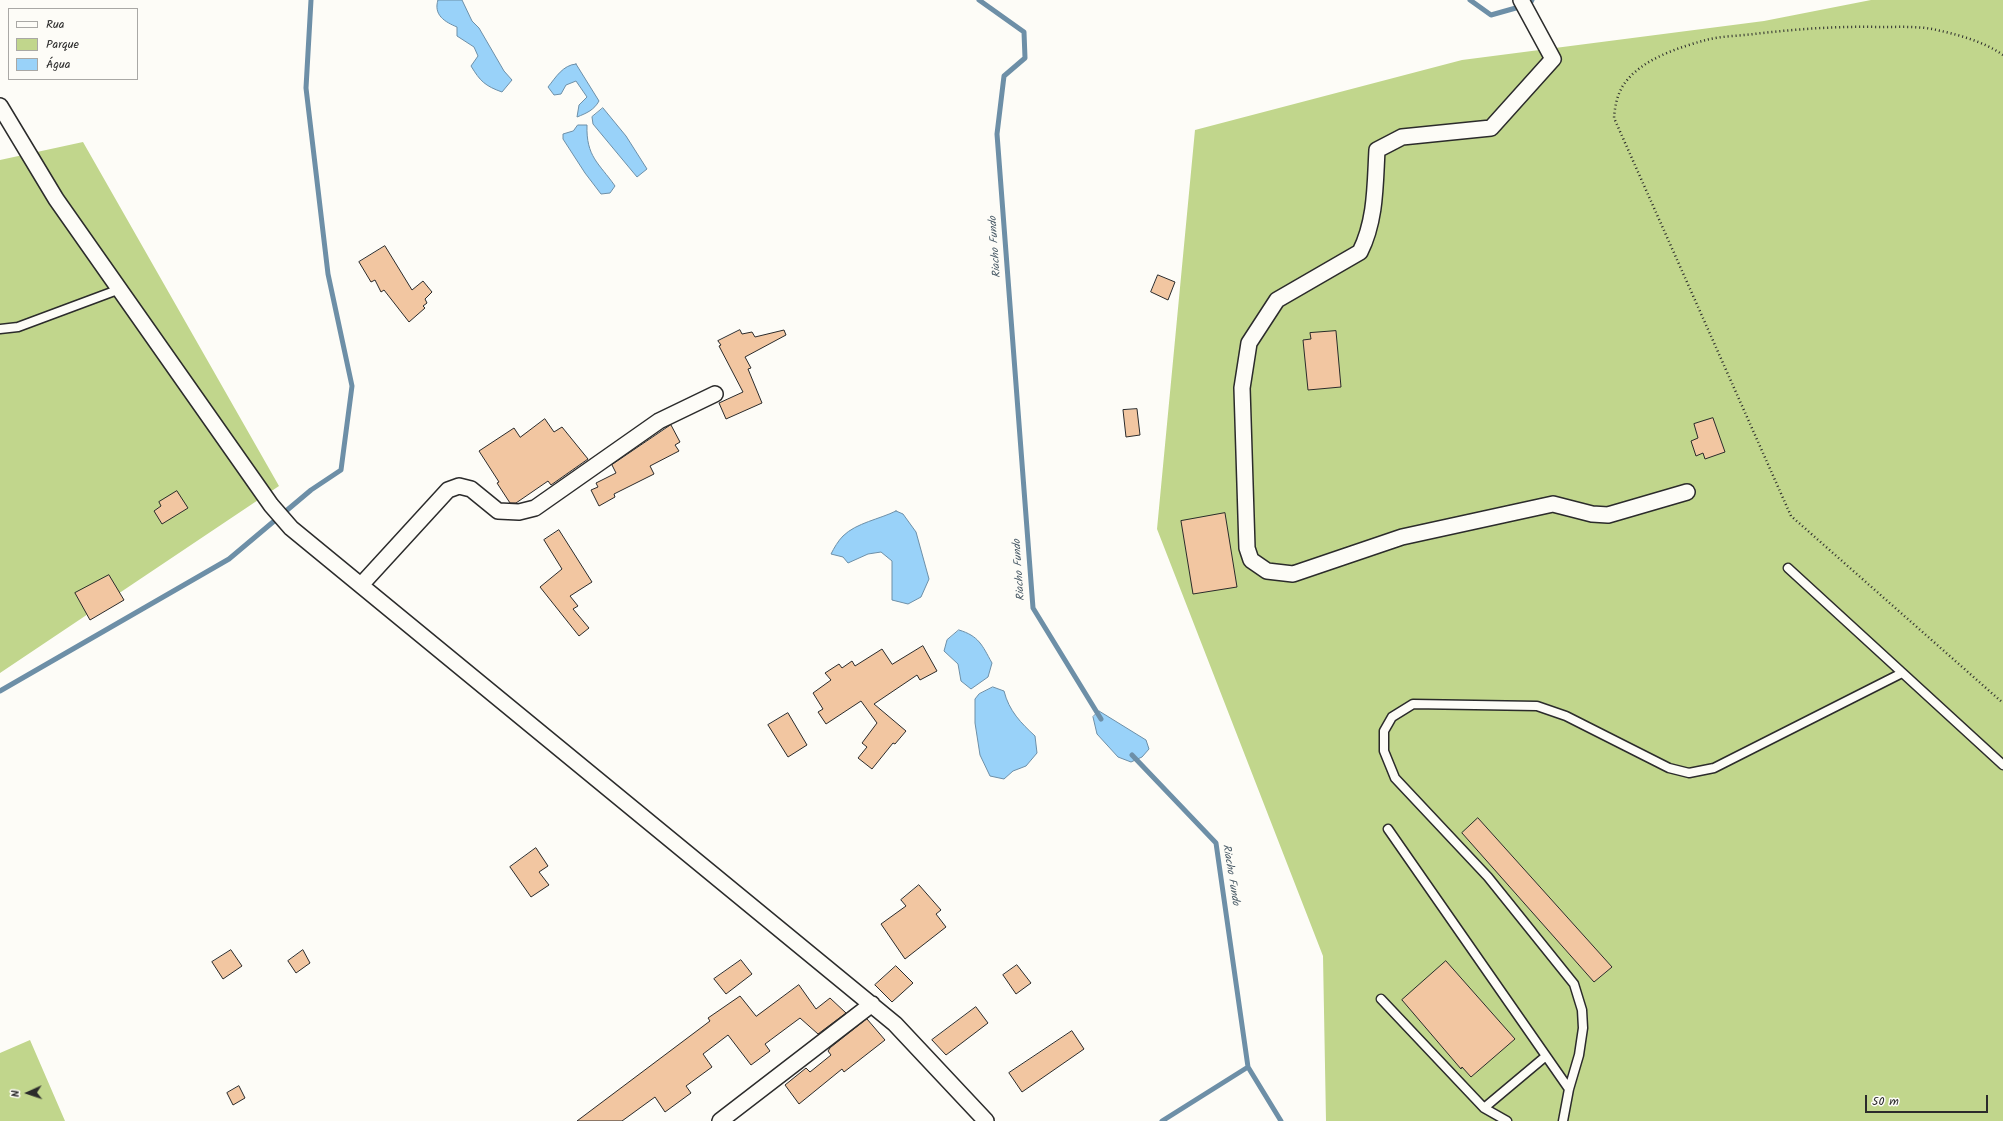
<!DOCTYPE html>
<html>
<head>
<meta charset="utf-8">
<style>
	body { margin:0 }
	#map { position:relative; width:2003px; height:1121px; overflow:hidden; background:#fdfcf7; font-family:Kalam,sans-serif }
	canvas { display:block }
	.legend { position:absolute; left:8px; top:8px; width:130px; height:72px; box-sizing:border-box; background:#fdfcf7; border:1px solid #a9a8a5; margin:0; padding:5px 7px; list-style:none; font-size:12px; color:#2b2b2b }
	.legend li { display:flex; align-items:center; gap:8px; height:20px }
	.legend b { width:20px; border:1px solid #a9a8a5 }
	.north { position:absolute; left:8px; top:1073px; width:40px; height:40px; -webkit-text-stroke:3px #fdfcf7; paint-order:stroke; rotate:267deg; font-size:11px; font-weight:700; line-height:16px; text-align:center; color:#2b2b2b }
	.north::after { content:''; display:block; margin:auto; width:14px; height:18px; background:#2b2b2b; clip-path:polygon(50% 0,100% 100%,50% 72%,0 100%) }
	.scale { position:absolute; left:1865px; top:1095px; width:123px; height:18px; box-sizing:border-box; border:2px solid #2b2b2b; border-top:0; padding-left:5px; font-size:12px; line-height:14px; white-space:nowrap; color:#2b2b2b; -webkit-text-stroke:3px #fdfcf7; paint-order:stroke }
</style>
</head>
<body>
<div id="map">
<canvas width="2003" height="1121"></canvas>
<ul class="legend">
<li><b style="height:5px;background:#fdfcf7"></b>Rua</li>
<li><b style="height:11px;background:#c1d68c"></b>Parque</li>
<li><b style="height:11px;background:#99d2f9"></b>Água</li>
</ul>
<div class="north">N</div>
<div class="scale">50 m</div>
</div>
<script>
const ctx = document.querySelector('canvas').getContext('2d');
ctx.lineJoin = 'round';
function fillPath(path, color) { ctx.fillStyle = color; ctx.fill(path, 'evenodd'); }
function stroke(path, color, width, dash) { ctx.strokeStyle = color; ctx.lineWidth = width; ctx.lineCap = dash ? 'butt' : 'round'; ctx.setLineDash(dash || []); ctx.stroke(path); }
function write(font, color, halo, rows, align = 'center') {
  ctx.font = font + ' Kalam,sans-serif'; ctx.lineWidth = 3; ctx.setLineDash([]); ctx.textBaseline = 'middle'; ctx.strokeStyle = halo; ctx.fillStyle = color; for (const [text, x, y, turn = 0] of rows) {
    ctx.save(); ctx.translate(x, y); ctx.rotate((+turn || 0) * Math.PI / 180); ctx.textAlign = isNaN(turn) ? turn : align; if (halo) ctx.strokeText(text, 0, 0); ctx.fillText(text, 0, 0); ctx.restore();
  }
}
fillPath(new Path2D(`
	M1871 0H2003V1121H1326L1323 956 1157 529 1195 130 1462 60 1764 21Z
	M83 142 279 486 0 673V160Z
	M30 1040 65 1121H0V1053Z`), '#c1d68c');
const water = new Path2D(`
	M438 0H462L472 21 479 28 504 71 512 80 502 92C485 86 480 81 471 66L478 56 474 47 457 36V27C445 22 433 15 438 0Z
	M576 64 599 101C594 110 587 113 577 117L579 105 587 97 576 81 566 85 561 94 554 95 548 87C556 77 563 65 576 64Z
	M603 108 626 136 647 169 637 177 593 124 592 117Z
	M578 125H587C586 157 599 163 615 186L610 193 601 194 585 173 563 139V134L573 131Z
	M896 511 903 514 916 532 929 579 921 597 908 604 892 600V561L881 552 868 554 848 563 843 557 831 554C834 548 838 541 843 536 856 523 880 519 896 511Z
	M959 630C979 636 982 645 992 663L988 677 971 689 961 681 958 664 944 651 947 640Z
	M993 687 1004 691C1009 711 1021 723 1035 736L1037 753 1026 766 1013 771 1004 779 990 776 980 755 975 723V699L979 694Z
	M1099 711 1146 740 1149 749 1142 757 1131 762 1118 757 1097 734 1093 717Z`);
fillPath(water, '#99d2f9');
stroke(water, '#6d8fa7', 1);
stroke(new Path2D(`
	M979 0 1024 32 1025 58 1004 76 997 134 1033 608 1101 719
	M1470 0 1491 15 1530 4 1532 0
	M0 691 229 559 311 490 341 470 352 386 328 274 306 88 311 0
	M1132 755 1216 843 1248 1067 1281 1121
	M1162 1121 1248 1067`), '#6d8fa7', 5);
const building = new Path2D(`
	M385 246 412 290 423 281 432 292 425 299 427 303 423 306 425 308 409 322 384 290 381 292 375 280 371 282 359 262Z
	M1158 275 1175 282 1168 300 1151 292Z
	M740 330 742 334 752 332 755 337 784 330 786 335 745 357 751 368 748 369 762 403 726 419 719 403 743 392 719 346 721 345 718 341Z
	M1336 331 1341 387 1308 390 1303 340 1311 339 1310 333Z
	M1137 409 1140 435 1126 437 1123 410Z
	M1713 418 1725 452 1705 459 1703 453 1696 456 1691 441 1698 438 1694 424Z
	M545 419 554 432 562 427 588 459 551 485 548 481 516 503H510L497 483 499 482 479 451 514 428 520 437Z
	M671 425 680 442 675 445 679 451 650 466 654 474 614 494 615 497 599 506 591 490 598 487 596 483 616 473 612 465Z
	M177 491 188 508 162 524 154 511 161 506 159 502Z
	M1225 513 1237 587 1193 594 1181 521Z
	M559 530 592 582 570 596 578 606 573 609 589 628 579 636 540 587 562 569 544 540Z
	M109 575 124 600 90 620 75 593Z
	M923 646 937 671 920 680 917 675 874 704 906 731 895 744 893 743 872 769 858 758 867 747 862 743 877 723 861 701 826 724 818 712 823 709 813 693 831 680 825 673 839 664 842 668 852 661 855 666 882 649 892 664Z
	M788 713 807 745 788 757 768 725Z
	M1478 818 1612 967 1594 982 1462 833Z
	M536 848 548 866 539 872 549 885 531 897 510 867Z
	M919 885 941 910 936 914 946 927 905 959 881 924 906 906 901 900Z
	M231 950 242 966 223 979 212 962Z
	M303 950 310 963 296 973 288 961Z
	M741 960 752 974 726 994 714 979Z
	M1446 961 1515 1039 1471 1077 1462 1067 1461 1069 1402 1000Z
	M1017 965 1031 983 1016 994 1003 975Z
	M896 966 913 983 892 1002 875 985Z
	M799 985 816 1009 830 998 846 1013 818 1034 800 1018 765 1044 770 1051 751 1065 728 1035 703 1054 712 1067 686 1086 691 1093 665 1112 655 1097 622 1121H577L710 1021 708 1018 740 996 756 1016Z
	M976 1007 988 1023 946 1055 932 1040Z
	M867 1019 885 1040 844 1072 842 1069 799 1104 785 1085 806 1068 810 1072 831 1055 828 1051 830 1048Z
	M1072 1031 1084 1049 1022 1092 1009 1073Z
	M239 1086 245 1098 233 1105 227 1093Z`);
fillPath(building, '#f2c6a1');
stroke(building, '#2b2b2b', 1);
const lane = new Path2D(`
	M0 329 18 327 120 289
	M1788 568 2003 765
	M1388 829 1569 1089
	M1381 999 1484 1108 1507 1121
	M1484 1108 1546 1056
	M1563 1121 1569 1089 1579 1055 1583 1028 1582 1010 1574 984 1488 877 1395 778 1384 751V731L1392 717 1413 704 1537 706 1566 716 1669 768 1689 773 1714 768 1902 673`);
const street = new Path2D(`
	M1521 0 1553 59 1491 128 1402 137 1377 150C1375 185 1376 220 1360 252L1277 300 1249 343 1242 388 1247 548 1251 560 1267 571 1293 574 1402 537 1553 504 1592 514 1608 515 1687 492
	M0 106 56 199 271 505 291 528 895 1024 986 1121
	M361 585 448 490 459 486 471 489 498 511 519 512 535 508 659 421 715 394
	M720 1121 872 1004`);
stroke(lane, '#2b2b2b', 11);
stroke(street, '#2b2b2b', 18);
stroke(new Path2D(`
	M2003 55C1983 41 1956 34 1932 29 1916 26 1898 27 1881 27 1838 26 1796 29 1754 34 1738 36 1721 36 1706 40 1680 47 1646 58 1628 79 1618 90 1615 104 1614 118L1791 516 2003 703`), '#2b2b2b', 2.5, [1, 3]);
stroke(lane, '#fdfcf7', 8);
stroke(street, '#fdfcf7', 15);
write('italic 11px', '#4c5d69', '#fdfcf7', [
	["Riacho Fundo",996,247,-94],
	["Riacho Fundo",1020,570,-94],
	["Riacho Fundo",1230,875,81]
]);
</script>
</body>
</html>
